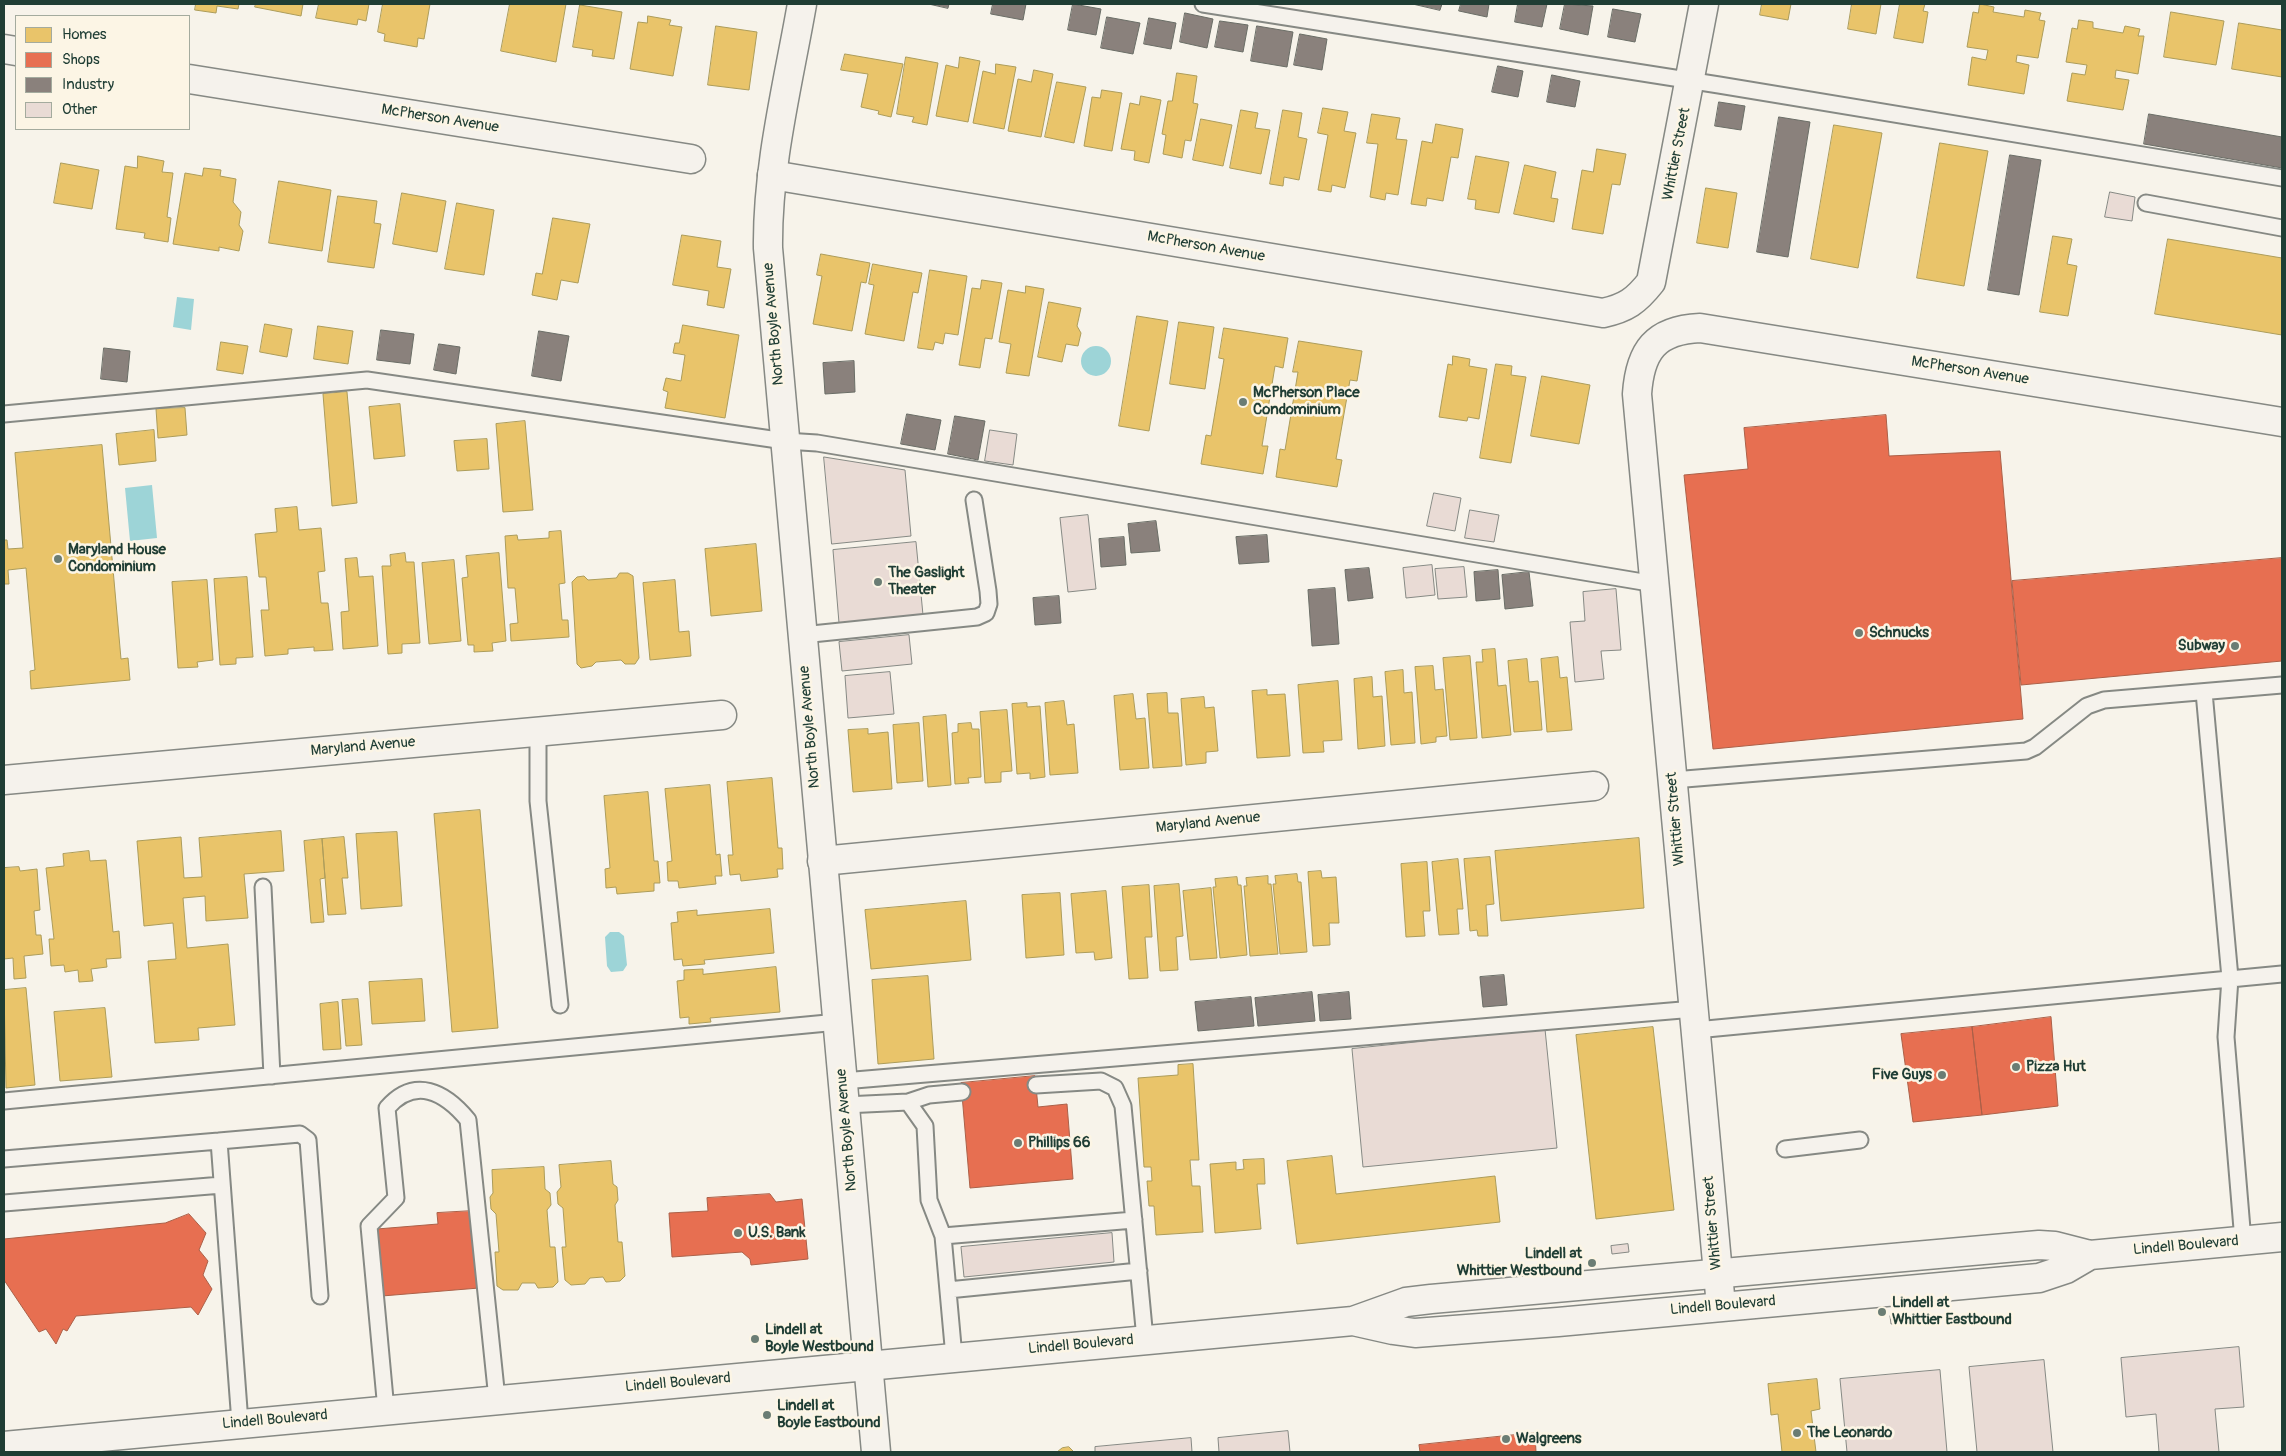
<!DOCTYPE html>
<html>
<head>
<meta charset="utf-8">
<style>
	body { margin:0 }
	#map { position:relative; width:2286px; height:1456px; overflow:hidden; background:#f7f3ea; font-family:Pangolin,sans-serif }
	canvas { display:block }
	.frame { position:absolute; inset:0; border:5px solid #1f3d34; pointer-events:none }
	.legend { position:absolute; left:15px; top:15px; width:175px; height:115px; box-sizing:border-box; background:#fcf5e5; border:1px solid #a4ab9e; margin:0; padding:6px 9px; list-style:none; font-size:15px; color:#1f3d34 }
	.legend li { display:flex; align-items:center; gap:10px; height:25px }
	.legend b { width:25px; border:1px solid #a4ab9e }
</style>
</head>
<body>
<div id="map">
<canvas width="2286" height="1456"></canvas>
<div class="frame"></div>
<ul class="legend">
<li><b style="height:14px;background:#e9c46a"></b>Homes</li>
<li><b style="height:14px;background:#e76f51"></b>Shops</li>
<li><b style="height:14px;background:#8a817c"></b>Industry</li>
<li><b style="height:14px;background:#e9dbd5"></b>Other</li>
</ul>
</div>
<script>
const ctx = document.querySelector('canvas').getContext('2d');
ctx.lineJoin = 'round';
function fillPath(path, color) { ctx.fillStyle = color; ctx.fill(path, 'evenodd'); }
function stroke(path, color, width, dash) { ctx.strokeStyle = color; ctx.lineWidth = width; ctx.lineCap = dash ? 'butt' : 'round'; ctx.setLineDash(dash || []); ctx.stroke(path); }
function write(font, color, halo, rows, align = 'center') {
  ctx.font = font + ' Pangolin,sans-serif'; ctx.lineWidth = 5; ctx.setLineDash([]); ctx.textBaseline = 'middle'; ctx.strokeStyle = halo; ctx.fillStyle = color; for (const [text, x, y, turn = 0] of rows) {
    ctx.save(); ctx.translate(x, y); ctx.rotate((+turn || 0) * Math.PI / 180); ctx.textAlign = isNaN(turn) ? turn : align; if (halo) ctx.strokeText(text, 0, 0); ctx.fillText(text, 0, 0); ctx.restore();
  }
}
fillPath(new Path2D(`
	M177 297 194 299 191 330 173 327Z
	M1081 361a15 15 0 1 1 30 0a15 15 0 1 1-30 0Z
	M152 485 157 538 130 541 125 488Z
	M610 932H619L624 936 627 965 623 971 611 972 607 966 605 937Z`), '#9dd4d7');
const homes = new Path2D(`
	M196 4H239L238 9 217 6 216 13 195 10Z
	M256 4H303L301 16 255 7Z
	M319 4H369L366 21 358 19 357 25 316 18Z
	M383 4H430L424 39 418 38 417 47 384 41 385 34 378 32Z
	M510 4H566L556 62 501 51Z
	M1762 4H1791L1788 20 1760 15Z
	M1852 4H1881L1876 34 1848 29Z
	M1900 4H1925L1923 11 1928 12 1923 43 1894 38Z
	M1980 4 1994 7 1993 12 2024 17 2025 10 2041 13 2039 20 2045 21 2038 58 2017 55 2016 62 2029 65 2024 94 1968 85 1972 57 1986 60 1988 50 1967 47 1973 12 1978 13Z
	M580 5 622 12 614 59 592 56 593 50 573 47Z
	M2171 12 2224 21 2216 65 2164 57Z
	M648 16 671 20 669 25 682 27 673 76 630 69 638 22 647 23Z
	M2079 20 2093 22V28L2123 33 2125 26 2140 29 2138 36H2144L2138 74 2116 70 2115 78 2129 80 2123 110 2067 101 2072 73 2085 75 2087 65 2066 62 2072 28 2077 29Z
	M2239 23 2282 30V77L2232 69Z
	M716 26 757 32 749 90 708 85Z
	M845 54 903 64 891 117 878 114 879 111 861 107 868 74 841 70Z
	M906 57 938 63 927 125 912 122 914 117 897 114Z
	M960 57 980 61 968 122 936 116 946 65 958 68Z
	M996 64 1016 67 1004 129 973 123 983 71 995 74Z
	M1034 70 1053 74 1041 137 1008 131 1018 79 1031 82Z
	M1177 73 1197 76 1193 103 1198 104 1191 141 1185 140 1182 158 1163 154 1166 135 1162 134 1168 101H1172Z
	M1057 82 1086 87 1074 143 1045 137Z
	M1102 90 1122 93 1112 151 1084 146 1092 97 1100 98Z
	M1141 96 1161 100 1149 163 1134 160 1135 151 1121 149 1130 103 1139 105Z
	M1323 108 1348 112 1344 131 1356 133 1345 188 1332 185 1331 192 1318 190 1328 135 1318 133Z
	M1241 110 1258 113 1255 128 1270 130 1261 174 1230 168Z
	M1283 110 1302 113 1298 137 1307 139 1299 180 1284 177 1283 186 1270 184Z
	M1372 114 1400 118 1396 139 1407 140 1398 195 1386 193 1385 200 1370 197 1378 144 1367 143Z
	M1201 119 1232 125 1223 166 1193 160Z
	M1436 124 1463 129 1458 158 1451 157 1443 201 1427 198 1426 206 1411 204 1422 141 1432 143Z
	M1834 125 1882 133 1858 268 1811 259Z
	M1940 143 1988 151 1964 286 1917 278Z
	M1597 149 1626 154 1620 185 1612 184 1603 234 1572 229 1582 170 1593 172Z
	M138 156 164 161 162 172 173 173 167 217 171 218 168 242 144 238 145 233 116 229 125 166 137 168Z
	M1476 156 1509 162 1499 213 1475 209 1476 200 1468 199Z
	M61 163 99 170 92 209 54 203Z
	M1525 165 1556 172 1551 198 1558 199 1554 222 1514 214Z
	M204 168 221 170 220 176 236 179 233 202 241 212 239 225 243 231 239 251 219 247V251L173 244 185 173 202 176Z
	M279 181 331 190 322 251 269 243Z
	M1706 188 1737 193 1728 248 1697 243Z
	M402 193 446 201 437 252 393 244Z
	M338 196 377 201 374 223 381 224 374 268 328 262Z
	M457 203 494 210 484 275 445 269Z
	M553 218 590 224 578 283 561 280 557 300 532 295 536 273 542 274Z
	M682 235 721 241 717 267 731 269 724 308 707 305 709 291 673 285Z
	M2053 236 2072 239 2067 264 2077 266 2068 316 2040 312Z
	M2168 239 2282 258V335L2155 314Z
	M821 254 870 263 866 283 861 282 852 331 813 324 822 276 817 275Z
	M873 264 922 273 918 293 913 292 904 341 865 334 874 285 869 284Z
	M930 270 967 276 958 335 945 333 943 344 935 342 933 350 918 348Z
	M982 280 1002 283 992 339 985 338 980 368 959 365 972 288 980 289Z
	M1026 286 1044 289 1029 376 1006 373 1011 344 999 342 1008 290 1025 293Z
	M1049 302 1081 308 1077 326 1081 333 1078 346 1066 344 1062 362 1038 357Z
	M1137 316 1168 321 1149 431 1119 426Z
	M1179 322 1214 327 1205 389 1170 384Z
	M265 324 292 329 287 357 260 352Z
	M683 325 739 335 725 418 665 408 668 392 663 390 666 378 681 381 685 355 673 353 675 343H679Z
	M318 326 353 331 348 364 314 359Z
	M1224 328 1288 338 1283 368 1275 366 1262 446H1268L1263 474 1201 464 1206 435 1211 436 1224 359 1219 358Z
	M1299 341 1362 351 1357 381 1350 380 1336 459 1342 460 1337 487 1276 477 1280 449 1285 450 1298 372H1293Z
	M221 342 248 346 243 374 217 370Z
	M1453 356 1470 359 1469 366 1487 369 1479 419 1468 417 1467 421 1439 417 1448 364 1452 365Z
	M1496 364 1512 366 1511 375 1526 377 1511 463 1480 458Z
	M1542 376 1590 385 1579 444 1531 436Z
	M347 392 357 503 332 506 323 394Z
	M400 404 405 456 374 459 369 407Z
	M185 408 187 435 158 438 156 409Z
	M525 421 533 510 503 512 496 424Z
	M154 430 156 461 119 465 116 434Z
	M487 439 489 469 457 471 454 441Z
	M102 445 121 659 128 658 130 680 31 689 30 671 35 670 26 568 8 570 9 584H4V540H7L8 549 23 548 15 453Z
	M297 507 299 530 321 528 325 571 318 572 321 603H328L333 650 314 651V647L288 649V654L265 656 261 610H269L266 577H259L255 534 277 532 275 509Z
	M561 531 565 583 559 584 562 620H568L569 637 511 641 510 624 518 623 515 588H508L505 536 517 535 518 540 549 538V532Z
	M756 544 762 611 711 616 705 549Z
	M405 553 406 562H414L420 643 402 644V653L388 654 382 566H391L390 555Z
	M499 553 506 641 492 643 493 651 474 652V645H468L462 578 468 577 466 556Z
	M357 558 359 577 373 576 378 646 343 649 341 612 349 611 345 559Z
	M454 560 461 641 429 644 422 563Z
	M620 573H628L633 576 639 658 635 664H625L621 660 596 662 592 666 581 668 577 664 572 582 577 577 584 576 588 580 616 578Z
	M247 577 253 657 236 658V664L220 665 214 579Z
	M207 580 213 660 197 662 198 667 178 668 172 582Z
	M675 580 679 632 689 631 691 656 650 660 643 583Z
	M1495 649 1498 686 1506 685 1511 735 1482 738 1476 662H1483L1482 650Z
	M1470 656 1477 738 1450 740 1443 658Z
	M1558 657 1560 678 1567 677 1572 730 1547 732 1541 659Z
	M1527 659 1529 682 1538 681 1542 730 1514 732 1508 661Z
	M1433 666 1435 690 1443 689 1447 736 1436 737V742L1421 744 1415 667Z
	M1403 670 1404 693 1412 692 1415 743 1391 745 1385 672Z
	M1372 677 1373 697 1382 696 1385 746 1358 749 1354 679Z
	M1338 681 1342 740 1323 741 1324 752 1303 753 1298 685Z
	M1267 690V695L1285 694 1290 756 1257 758 1252 691Z
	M1167 693 1168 713H1178L1182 766 1153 768 1147 694Z
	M1133 694 1136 719 1145 718 1149 768 1120 770 1114 696Z
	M1204 697 1205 708 1214 707 1218 751 1206 752V763L1186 765 1181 699Z
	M1064 701 1067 725 1074 724 1078 773 1050 775 1045 703Z
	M1027 703V707L1040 706 1045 777 1030 779V773L1017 774 1012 704Z
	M1007 710 1012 771 1001 772V782L985 783 980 712Z
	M946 715 951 785 928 787 923 717Z
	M919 723 923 781 897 783 893 725Z
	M971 723 972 729H979L981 777 968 778 969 783 955 784 952 733 958 732V724Z
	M868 729V734L888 732 892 789 853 792 848 730Z
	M772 778 778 848H782L783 869H777L778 877 741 881 740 874 730 875 728 855H733L727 782Z
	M710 785 716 855 720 854 722 876H715L716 884 679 888 678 881H668L667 862 672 861 665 789Z
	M648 792 654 861H658L660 883H654V891L617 894 616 887 606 888 605 869 610 868 604 796Z
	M480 810 498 1028 452 1032 434 814Z
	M281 831 284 871 244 874 248 918 206 921 205 896 183 898 187 948 228 944 235 1025 198 1028 199 1040 155 1043 148 961 176 959 173 923 144 926 137 841 181 837 184 878 202 877 199 838Z
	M397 832 402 906 361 909 356 834Z
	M344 837 348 878H342L346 914 328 915 322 839Z
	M1639 838 1644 908 1501 921 1495 851Z
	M322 839 325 878 320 879 324 922 311 923 304 841Z
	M89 851 90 861 106 860 113 932 119 931 121 958 106 959 107 967 91 969 93 981 79 982 78 970 65 972 64 965 51 966 49 939H54L46 868 64 866 63 854Z
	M1490 857 1494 904 1486 905 1488 936H1478L1477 930 1470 931 1464 859Z
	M1458 859 1463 909H1457L1459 934 1439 935 1432 862Z
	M1427 862 1430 911H1423L1425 936 1406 937 1401 864Z
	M19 867 20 871 37 869 40 910 34 911 36 935H41L43 954 24 956 26 978 14 979 13 958 4 959V868Z
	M1321 871 1322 878 1336 877 1339 923H1329L1330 945 1313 946 1308 872Z
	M1297 874 1298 882H1301L1307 952 1280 954 1273 884H1276L1275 876Z
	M1268 876V884H1271L1278 954 1250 956 1244 886H1247L1246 878Z
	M1237 877 1238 885H1241L1247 955 1220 958 1213 887H1216L1215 879Z
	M1179 884 1183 936 1176 937 1178 970 1160 971 1154 886Z
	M1149 885 1152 937H1145L1148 978 1129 979 1122 887Z
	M1211 888 1217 958 1190 960 1183 891Z
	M1106 891 1112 958 1095 960 1094 952 1076 953 1071 894Z
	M1060 893 1064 955 1026 958 1022 895Z
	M966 901 971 960 871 969 865 910Z
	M770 909 774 953 704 960 705 964 683 966 682 959 674 960 671 923 678 922 677 912 697 910V915Z
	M776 967 780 1012 710 1018 711 1022 689 1024V1017L680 1018 677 981 684 980V970L703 969V974Z
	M928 976 934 1059 878 1064 872 980Z
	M422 979 425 1021 372 1024 369 982Z
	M26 988 35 1085 6 1088 4 990Z
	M358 999 362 1045 346 1046 342 1000Z
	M338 1002 341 1049 323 1050 320 1004Z
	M105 1008 112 1077 60 1081 54 1012Z
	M1653 1027 1674 1210 1596 1219 1576 1035Z
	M1193 1064 1199 1160H1190L1192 1186H1200L1203 1232 1156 1235 1154 1206H1149L1147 1181H1152L1151 1167H1144L1138 1078 1178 1075V1065Z
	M1332 1156 1336 1194 1495 1176 1500 1222 1297 1244 1287 1161Z
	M1264 1159 1265 1184H1257L1261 1229 1215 1233 1210 1164 1236 1162V1170L1244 1169 1243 1160Z
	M611 1161 613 1184 617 1187 618 1200 615 1205 618 1242H622L625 1276 620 1281 606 1282 603 1277 590 1278 585 1284 571 1285 565 1280 562 1247H566L563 1208 558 1204 557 1192 561 1187 559 1165Z
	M544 1167 545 1189 550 1193 551 1205 547 1210 550 1247H555L558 1282 553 1287 538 1288 535 1283H522L518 1290H503L497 1286 495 1252H499L496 1214 491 1209 490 1197 493 1193 492 1170Z
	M1817 1379 1820 1409 1811 1411 1816 1452H1782L1778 1414 1771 1415 1768 1384Z
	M1069 1447 1074 1452H1057L1062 1448Z`);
fillPath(homes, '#e9c46a');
stroke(homes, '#ac9c5a', 1);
const shops = new Path2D(`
	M1886 415 1889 456 2000 451 2023 719 1713 749 1684 475 1748 469 1744 428Z
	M2282 558V661L2021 685 2012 581Z
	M2051 1017 2058 1106 1982 1115 1972 1027Z
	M1972 1027 1982 1115 1913 1122 1901 1034Z
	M1035 1076 1038 1107 1067 1104 1073 1179 970 1188 961 1083Z
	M770 1194 776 1202 802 1199 808 1259 751 1265 750 1259 742 1252 672 1257 669 1213 708 1211 707 1198Z
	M473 1211 479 1288 382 1296 377 1229 438 1224 437 1213Z
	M189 1214 206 1233 199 1250 208 1261 203 1275 212 1289 198 1315 191 1307 76 1316 67 1331 63 1329 56 1344 46 1329 39 1332 4 1280V1239L165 1223Z
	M1535 1433 1536 1452H1420L1419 1445Z`);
fillPath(shops, '#e76f51');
stroke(shops, '#ab6048', 1);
const industry = new Path2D(`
	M929 4H949L948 8Z
	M993 4H1026L1023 20 991 14Z
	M1073 4 1101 9 1096 35 1068 30Z
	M1413 4H1442L1440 10Z
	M1461 4H1489L1487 17 1459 11Z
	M1518 4H1547L1542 27 1515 22Z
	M1565 4 1593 6 1588 35 1560 29Z
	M1613 9 1641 14 1635 42 1608 37Z
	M1185 13 1213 19 1207 48 1180 42Z
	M1107 17 1140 23 1133 54 1101 48Z
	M1149 18 1176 23 1171 49 1144 44Z
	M1220 21 1248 25 1243 52 1215 47Z
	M1257 26 1293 32 1287 67 1251 61Z
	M1300 34 1327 39 1322 70 1294 65Z
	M1498 66 1523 71 1518 97 1492 92Z
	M1552 75 1580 81 1575 107 1547 102Z
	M1719 102 1745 106 1741 130 1715 126Z
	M2149 114 2282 137V168L2144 144Z
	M1779 117 1810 122 1788 257 1757 252Z
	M2010 155 2041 160 2019 295 1988 290Z
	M381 330 414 334 410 364 377 360Z
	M539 331 569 336 561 381 532 376Z
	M439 344 460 347 456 374 434 370Z
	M104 348 130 351 127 382 101 379Z
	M854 361 855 392 825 394 823 363Z
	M907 414 941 420 935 450 901 444Z
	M955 416 985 421 978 460 948 454Z
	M1156 521 1160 551 1131 553 1128 524Z
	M1267 535 1269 562 1239 564 1236 537Z
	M1124 537 1126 565 1101 567 1099 539Z
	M1369 568 1373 598 1348 601 1345 570Z
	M1498 570 1500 599 1476 601 1474 572Z
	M1529 572 1533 606 1505 609 1502 575Z
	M1335 588 1339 644 1312 646 1308 590Z
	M1059 596 1061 623 1035 625 1033 598Z
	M1504 975 1507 1005 1483 1007 1480 977Z
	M1312 992 1315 1021 1258 1026 1255 998Z
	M1349 992 1351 1019 1320 1021 1318 995Z
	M1251 997 1254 1026 1198 1031 1195 1002Z`);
fillPath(industry, '#8a817c');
stroke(industry, '#6a6d66', 1);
const building = new Path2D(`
	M2110 192 2135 197 2132 221 2105 217Z
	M990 430 1017 434 1013 465 985 461Z
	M824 457 905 470 911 536 832 544Z
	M1434 493 1461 498 1455 531 1427 526Z
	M1470 510 1499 515 1494 542 1465 538Z
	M1088 515 1096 589 1068 592 1060 518Z
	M916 542 923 615 839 623 833 550Z
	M1432 565 1435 595 1406 598 1403 568Z
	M1464 567 1467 597 1438 599 1435 569Z
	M1616 589 1621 650 1601 651 1604 679 1575 682 1570 622 1585 621 1583 592Z
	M909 635 912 664 842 671 839 642Z
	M890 672 894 714 848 718 845 676Z
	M1545 1029 1557 1148 1363 1167 1352 1049Z
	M1112 1233 1114 1262 964 1277 961 1247Z
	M1628 1244 1629 1252 1612 1254 1611 1246Z
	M1907 1314 1908 1322 1891 1324 1890 1316Z
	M2239 1347 2244 1407 2215 1409 2219 1452H2159L2156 1414 2126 1417 2121 1358Z
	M2044 1360 2053 1452H1977L1969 1367Z
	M1940 1370 1947 1452H1847L1840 1379Z
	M1288 1431 1290 1452H1219L1218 1438Z
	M1191 1438 1192 1452H1095V1447Z`);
fillPath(building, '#e9dbd5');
stroke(building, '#868984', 1);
const service = new Path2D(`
	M1203 4 1719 85 2282 178
	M2146 203 2282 228
	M4 414 367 380 785 441 817 443 1655 584
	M802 635 977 617 986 613 989 604 988 591 974 500
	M2204 692 2230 978 2226 1037 2243 1241
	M538 731V801L560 1005
	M1673 780 2026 751 2035 747 2087 706 2104 700 2282 685
	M263 887 272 1076
	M1696 1030 2282 974
	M843 1081 1694 1009
	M1036 1085 1101 1081 1115 1088 1123 1106 1145 1339
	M4 1101 838 1022
	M908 1102 929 1095 962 1092
	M845 1105 908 1102 925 1126 929 1200 943 1236 954 1357
	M219 1141 300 1134 308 1140 320 1296
	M1785 1149 1860 1140
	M4 1159 219 1141 240 1423
	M4 1203 222 1185
	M943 1236 1134 1220
	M948 1290 1139 1271
	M386 1410 369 1226 396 1198 387 1108C415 1076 445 1092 468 1120L497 1399`);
const minor = new Path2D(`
	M4 49 16 51
	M189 79 691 159
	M772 175 1603 313C1626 308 1636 301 1651 282L1704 4
	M4 780 722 715
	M822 861 1594 786
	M1721 1306 1637 394C1640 351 1655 330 1700 328L2282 422`);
const tertiary = new Path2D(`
	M802 4C788 84 767 166 768 248L876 1452`);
const secondary = new Path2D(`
	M1353 1321 1393 1330 1415 1333 1558 1322 2039 1278 2066 1269 2090 1255
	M4 1446 1353 1321 1406 1302 1431 1299 2039 1245 2055 1246 2090 1255 2282 1237`);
stroke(service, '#868984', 19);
stroke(minor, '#868984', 31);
stroke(tertiary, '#868984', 31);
stroke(secondary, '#868984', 31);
stroke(service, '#f5f2ec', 15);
stroke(minor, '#f5f2ec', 28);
stroke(tertiary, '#f5f2ec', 28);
stroke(secondary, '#f5f2ec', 28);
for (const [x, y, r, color] of [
	[1243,402,5,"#6b7d74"],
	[58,559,5,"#6b7d74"],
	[878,582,5,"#6b7d74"],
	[1859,633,5,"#6b7d74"],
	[2235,646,5,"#6b7d74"],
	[2016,1067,5,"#6b7d74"],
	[1942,1075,5,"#6b7d74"],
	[1018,1143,5,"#6b7d74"],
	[738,1233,5,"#6b7d74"],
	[1592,1263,5,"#6b7d74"],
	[1882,1312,5,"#6b7d74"],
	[755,1339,5,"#6b7d74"],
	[767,1415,5,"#6b7d74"],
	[1797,1433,5,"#6b7d74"],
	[1506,1439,5,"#6b7d74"]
]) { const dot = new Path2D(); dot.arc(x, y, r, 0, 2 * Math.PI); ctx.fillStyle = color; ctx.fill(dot); stroke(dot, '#fcf5e5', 2); }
write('15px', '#1f3d34', '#fcf5e5', [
	["McPherson Avenue",440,119,9],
	["Whittier Street",1677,154,-79],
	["McPherson Avenue",1206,247,10],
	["North Boyle Avenue",774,324,-95],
	["McPherson Avenue",1970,371,9],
	["North Boyle Avenue",810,727,-95],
	["Maryland Avenue",363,747,-5],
	["Whittier Street",1676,819,-95],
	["Maryland Avenue",1208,823,-6],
	["North Boyle Avenue",847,1130,-95],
	["Whittier Street",1713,1223,-95],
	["Lindell Boulevard",2186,1246,-5],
	["Lindell Boulevard",1723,1306,-5],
	["Lindell Boulevard",1081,1345,-5],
	["Lindell Boulevard",678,1383,-5],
	["Lindell Boulevard",275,1420,-5]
]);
write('bold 15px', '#1f3d34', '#fcf5e5', [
	["McPherson Place",1253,393],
	["Condominium",1253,410],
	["Maryland House",68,550],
	["Condominium",68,567],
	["The Gaslight",888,573],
	["Theater",888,590],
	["Schnucks",1869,633],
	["Subway",2225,646,"right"],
	["Pizza Hut",2026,1067],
	["Five Guys",1932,1075,"right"],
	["Phillips 66",1028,1143],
	["U.S. Bank",748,1233],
	["Lindell at",1582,1254,"right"],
	["Whittier Westbound",1582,1271,"right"],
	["Lindell at",1892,1303],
	["Whittier Eastbound",1892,1320],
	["Lindell at",765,1330],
	["Boyle Westbound",765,1347],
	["Lindell at",777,1406],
	["Boyle Eastbound",777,1423],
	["The Leonardo",1807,1433],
	["Walgreens",1516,1439]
], 'left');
</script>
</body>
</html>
